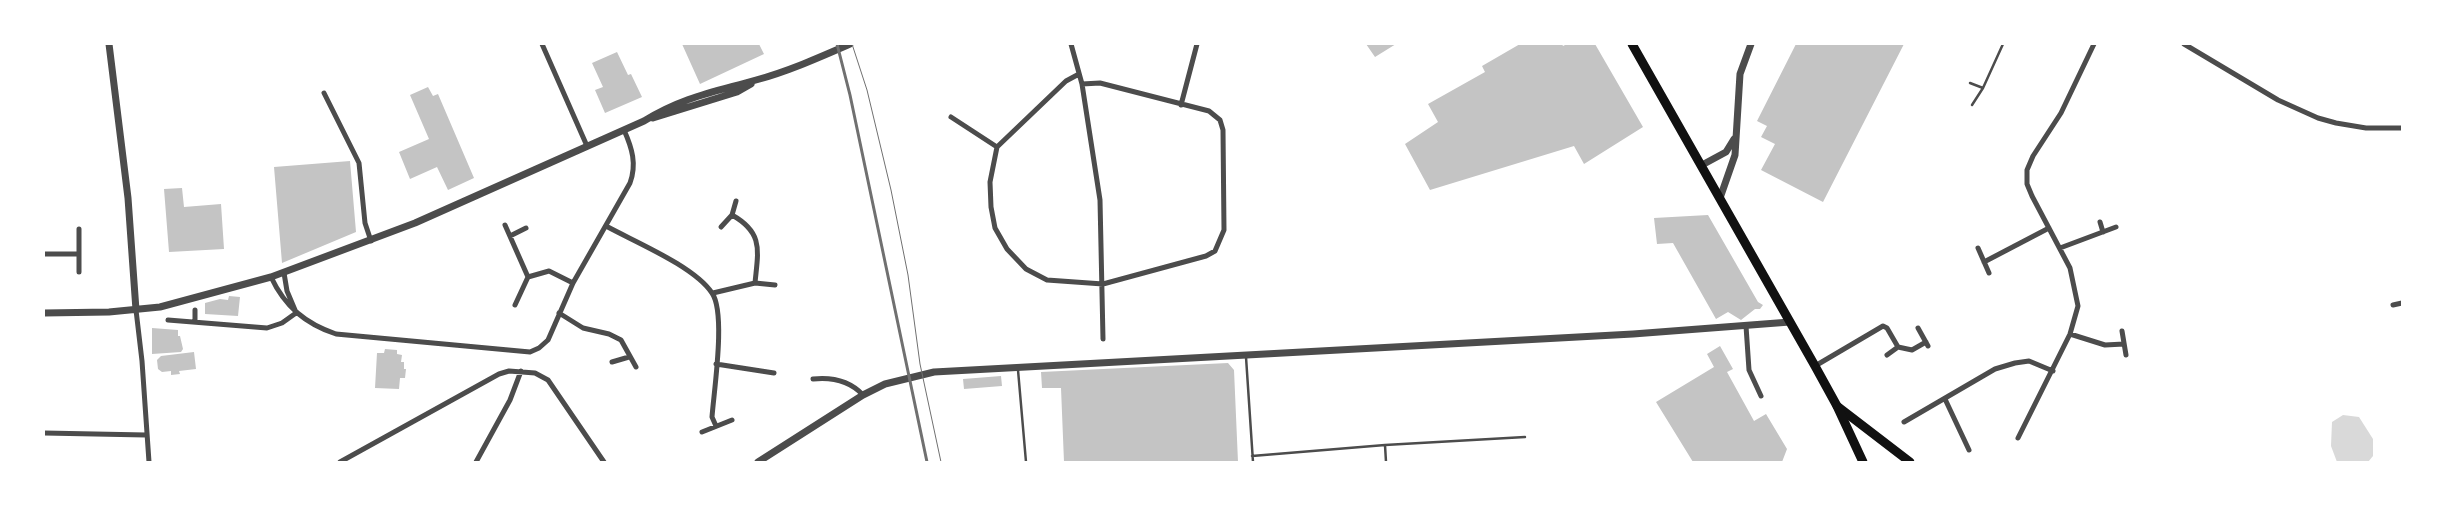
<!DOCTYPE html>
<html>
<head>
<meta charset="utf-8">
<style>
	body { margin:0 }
	#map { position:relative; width:2446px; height:506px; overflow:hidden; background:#fff; font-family:Manrope,sans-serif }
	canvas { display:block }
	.frame { position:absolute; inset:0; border:45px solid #fff; pointer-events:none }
</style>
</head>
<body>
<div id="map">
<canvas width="2446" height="506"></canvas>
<div class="frame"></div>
</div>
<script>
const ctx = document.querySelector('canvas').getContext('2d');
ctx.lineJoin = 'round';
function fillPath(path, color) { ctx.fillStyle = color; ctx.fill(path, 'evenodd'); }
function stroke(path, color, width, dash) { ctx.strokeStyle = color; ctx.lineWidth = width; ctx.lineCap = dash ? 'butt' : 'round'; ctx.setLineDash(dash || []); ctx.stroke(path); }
fillPath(new Path2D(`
	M2343 415 2359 417 2373 439V456L2368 462H2337L2331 446 2332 422Z`), '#d9d9d9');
fillPath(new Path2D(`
	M682 44H759L764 54 700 84Z
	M1366 44H1396L1375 57Z
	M1520 44H1562L1563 46 1567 44H1595L1643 127 1584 164 1574 146 1430 190 1405 144 1438 122 1428 104 1485 72 1482 66Z
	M1796 44H1904L1823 202 1761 170 1775 144 1761 137 1767 126 1757 121Z
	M617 52 628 75 631 74 642 97 605 113 595 90 603 87 592 63Z
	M428 87 433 96 438 94 474 178 448 190 437 167 410 179 399 152 429 139 410 95Z
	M350 161 356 232 282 263 274 167Z
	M182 188 184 207 221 204 224 249 169 252 164 189Z
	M1708 215 1758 302 1763 305 1760 309H1755L1741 320 1728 312 1716 319 1673 243 1657 244 1654 218Z
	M229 296 240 297 238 316 205 314V303L220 299 228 300Z
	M152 328 178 330V336H180L183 349 181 352 152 354Z
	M1720 346 1733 369 1727 372 1754 421 1766 414 1787 449 1782 462H1693L1656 402 1714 367 1707 354Z
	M385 349 397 350V354L402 355 401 362H404V369H406L405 378H400L399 389 375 388 377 353H384Z
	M194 352 196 369 179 371 180 374 171 375V371L162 372 158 369 157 360 161 356Z
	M1228 363 1234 370 1238 462H1064L1061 388H1042L1041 372Z
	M1001 376 1002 386 964 389 963 379Z`), '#c4c4c4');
stroke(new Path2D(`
	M1970 83 1983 88
	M1972 105 1983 88 2003 44
	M1246 357 1253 462
	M1018 370 1026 462
	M1385 445 1386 462
	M1252 456 1385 445 1525 437`), '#4c4c4c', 2.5);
stroke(new Path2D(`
	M542 44 587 146
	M1071 44 1082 84 1100 200 1103 339
	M2184 44 2278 100 2318 118 2336 123 2366 128H2402
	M1079 74 1066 81 997 147 990 182 991 207 995 228 1007 249 1026 269 1047 280 1103 284 1206 256 1215 251 1224 230 1223 130 1220 120 1209 111 1100 83 1082 84
	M324 93 359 163 365 223 371 241
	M1181 105 1197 44
	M951 117 997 147
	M732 215C764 233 758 251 755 283
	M2100 222 2103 232
	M505 225 528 277
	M606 226C635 242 694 266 712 293 726 313 714 390 712 417L716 426
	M721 227 732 215 736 201
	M79 229V272
	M510 236 526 228
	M1978 248 1989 273
	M2060 248 2116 227
	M44 254H78
	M1984 262 2049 228
	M284 273 287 291 295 310
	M271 277C285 307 306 324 336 334L530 352 539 348 548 340 573 283 630 183C637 164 632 148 624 130
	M713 293 755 283 775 285
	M515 305 528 277 549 271 573 283
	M2393 305 2402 303
	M136 310 142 361 149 462
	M195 310V322
	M559 313 583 328 609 334 621 340 636 367
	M168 320 267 328 282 323 296 313
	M1746 326 1749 370 1761 396
	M1918 328 1928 346
	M2122 331 2126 355
	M2070 334 2105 345 2124 344
	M1887 355 1898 347 1912 350 1926 342
	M612 362 629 357
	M716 364 774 373
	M1815 366 1883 326 1887 328 1898 347
	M813 379C832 377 850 381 863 395
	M1945 399 1969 450
	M1904 422 1995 369 2015 363 2029 361 2053 371
	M702 432 732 420
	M44 433 146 435
	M2018 438 2070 334 2078 306 2070 268 2032 196 2027 184V170L2033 156 2061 113 2094 44
	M340 462 499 374 509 371 535 373 548 380 604 462
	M476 462 510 400 521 371`), '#4c4c4c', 5);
stroke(new Path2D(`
	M109 44 128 198 136 310
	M653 118 737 92 751 84
	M1702 165 1726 152 1734 139
	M1720 198 1735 155 1740 74 1751 44
	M44 313 109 312 160 307 271 277 415 223 644 121C683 97 714 92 756 80 789 71 820 57 850 44
	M758 462 863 395 885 384 934 372 1633 334 1790 322`), '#4c4c4c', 7);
stroke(new Path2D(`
	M1837 406 1910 462`), '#111', 9);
stroke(new Path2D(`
	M1632 44 1815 366 1837 406 1863 462`), '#111', 9);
stroke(new Path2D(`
	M852 44 867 90 891 190 908 275 920 364 941 462`), '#707070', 1);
stroke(new Path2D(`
	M837 44 850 95 927 462`), '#707070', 3);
</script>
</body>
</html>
